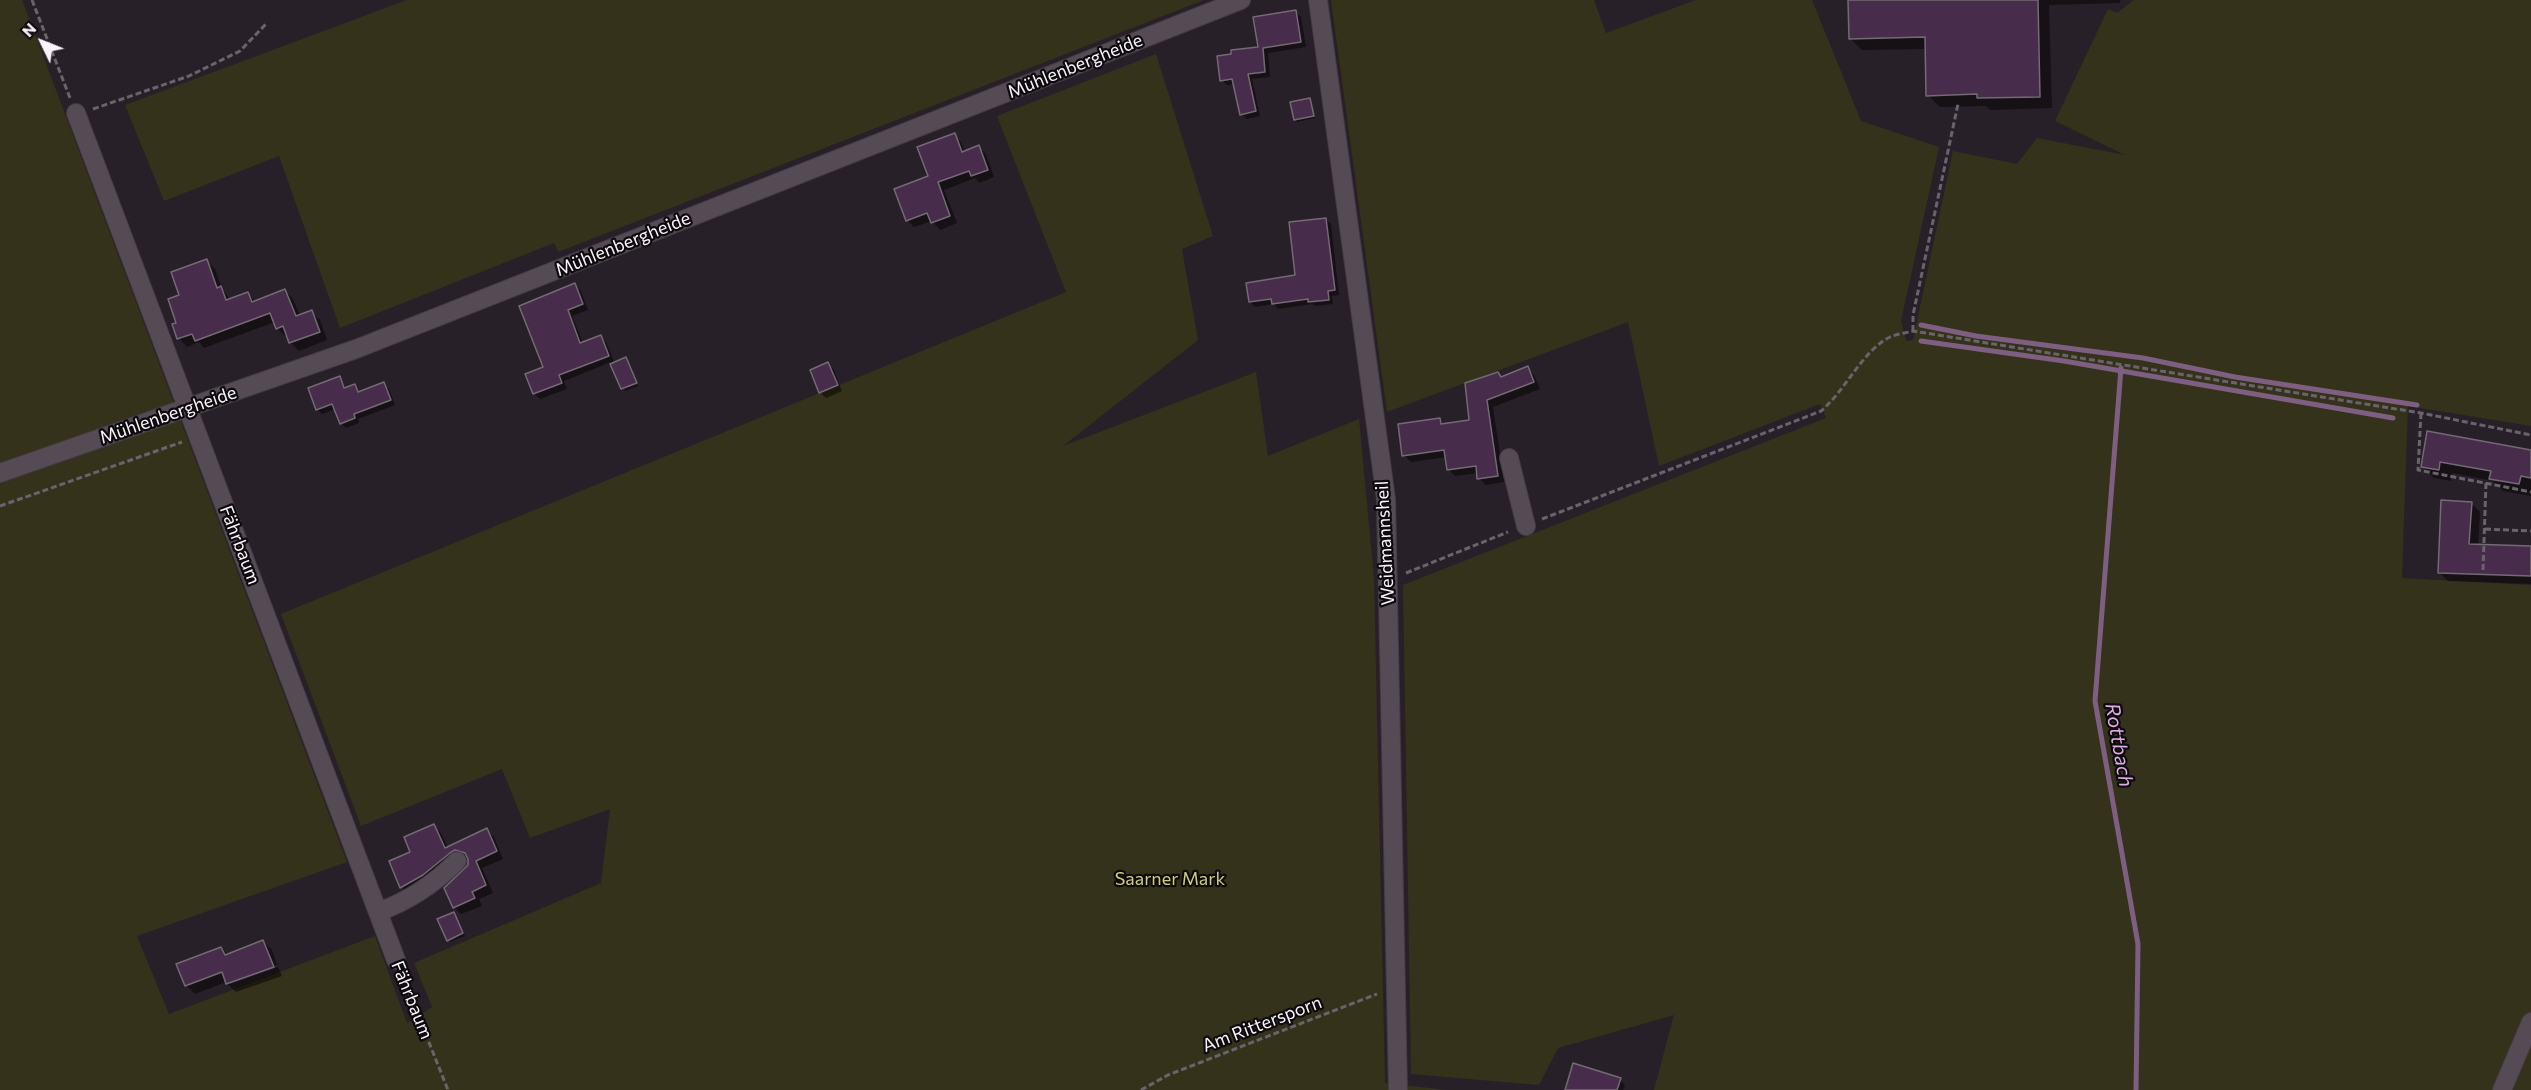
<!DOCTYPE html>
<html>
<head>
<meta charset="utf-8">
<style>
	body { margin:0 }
	#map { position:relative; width:2531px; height:1090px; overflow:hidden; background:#282028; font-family:Commissioner,sans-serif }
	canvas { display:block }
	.north { position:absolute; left:12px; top:12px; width:60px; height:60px; -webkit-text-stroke:4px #0e0b0f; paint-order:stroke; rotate:313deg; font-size:16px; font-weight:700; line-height:24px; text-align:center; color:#f9f3f9 }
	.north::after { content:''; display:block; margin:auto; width:21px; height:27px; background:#f9f3f9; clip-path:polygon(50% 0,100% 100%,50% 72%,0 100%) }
</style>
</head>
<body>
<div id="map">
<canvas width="2531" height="1090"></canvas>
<div class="north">N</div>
</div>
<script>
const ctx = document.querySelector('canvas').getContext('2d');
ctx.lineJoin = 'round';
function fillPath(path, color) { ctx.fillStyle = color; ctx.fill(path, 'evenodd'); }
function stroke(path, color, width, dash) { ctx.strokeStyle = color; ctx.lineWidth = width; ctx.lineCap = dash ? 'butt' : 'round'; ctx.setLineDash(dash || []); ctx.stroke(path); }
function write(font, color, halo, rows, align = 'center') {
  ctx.font = font + ' Commissioner,sans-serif'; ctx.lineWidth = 4.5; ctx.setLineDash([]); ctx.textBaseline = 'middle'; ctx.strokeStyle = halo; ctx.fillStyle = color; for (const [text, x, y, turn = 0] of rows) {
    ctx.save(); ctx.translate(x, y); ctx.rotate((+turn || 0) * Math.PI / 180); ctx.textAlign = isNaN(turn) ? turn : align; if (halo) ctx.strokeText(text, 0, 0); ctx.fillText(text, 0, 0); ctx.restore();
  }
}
fillPath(new Path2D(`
	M0 0H22L347 862 137 936 169 1014 375 936 407 1023 432 1007 414 963 601 883 610 809 530 838 502 769 361 826 281 614 1066 292 997 116 1156 54 1213 236 1182 249 1198 340 1063 446 1256 372 1268 456 1359 419 1374 578 1385 1083 1448 1090H0Z
	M407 0H1204L558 252 554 243 340 328 279 156 164 201 125 105Z
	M1331 0H1594L1606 33 1696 0H1812L1861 121 1939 147 1901 321 1906 341 1913 340 1953 151 2017 164 2037 138 2125 155 2055 121 2108 9 2117 13 2134 0H2531V426L2408 406 2402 578 2531 585V1090H1654L1674 1015 1558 1048 1539 1085 1411 1074 1403 585 1826 418 1820 404 1659 466 1628 322 1387 412Z`), '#34321a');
fillPath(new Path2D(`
	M1849 0H2120V3L2049 5 2052 108 1990 110 1986 106 1940 107 1928 95 1927 49 1862 50 1850 38Z
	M1296 12 1301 17 1306 47 1268 53 1270 77 1252 79 1260 116 1247 119 1241 114 1235 84 1227 85 1222 80 1260 48Z
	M1310 100 1315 118 1297 122 1295 119Z
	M954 135 961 142 965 152 979 147 986 154 994 177 979 183 975 178 944 190 957 223 940 230 932 221 914 227 907 220Z
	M1326 219 1331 224 1339 295 1332 296 1333 304 1315 306 1312 304 1278 309 1274 304 1255 307 1250 302 1297 276Z
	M206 260 215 269 222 289 230 300 248 294 256 302 285 290 293 299 300 316 311 312 320 320 327 340 299 351 291 343 288 336H285L277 328 275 322 204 348 199 342 187 347 179 338 181 296Z
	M575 285 581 291 588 310 572 316 583 343 600 336 606 342 615 364 628 362 638 386 625 391 611 362 564 381 567 389 540 399 534 393Z
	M828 364 834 370 842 391 826 398 820 392Z
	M1527 368 1534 375 1540 389 1493 407 1504 482 1486 485 1479 478 1478 473 1455 476 1449 470 1447 457 1411 462 1404 455 1440 420 1445 425 1471 422 1498 373 1502 378Z
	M340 378 346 389 355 386 360 392 384 384 389 389 395 405 358 419 359 423 346 428 341 423 336 409 322 414 317 409Z
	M2428 433 2531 451V496L2503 491 2493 481 2452 473 2451 481 2434 478 2422 466Z
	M2471 503 2480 512 2478 546 2531 547V584L2448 581 2439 572Z
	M434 826 441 833 448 848 487 830 494 837 503 859 482 868 493 893 479 899 482 906 461 914 454 907 469 865 470 858 463 856 409 895 402 887 391 862 412 853Z
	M453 913 465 936 450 942 448 940Z
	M263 941 272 950 277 965 230 981V984L278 967 282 976 236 992 226 982 195 994 186 985 221 948 228 955Z
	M1620 1080 1625 1085 1623 1090H1570Z`), '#0007');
stroke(new Path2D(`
	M1921 325 1976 336 2143 358 2235 377 2417 405
	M1921 341 2064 361 2393 418
	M2121 368 2095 701 2138 944 2136 1090`), '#7e5f81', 5);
const building = new Path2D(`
	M1848 0H2038L2040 97 1977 98V94L1926 96 1925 37 1849 39Z
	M1296 10 1301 42 1263 48 1265 72 1248 74 1256 111 1240 115 1232 79 1220 81 1217 56 1231 54V50L1258 47 1253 17Z
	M1310 98 1314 116 1294 120 1290 102Z
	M955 133 962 152 979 145 988 170 971 176 969 171 938 182 950 216 931 223 927 213 906 221 894 189 928 176 917 147Z
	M1326 218 1335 290 1328 291 1329 300 1308 302V299L1272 304 1271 299 1249 302 1246 283 1295 275 1289 222Z
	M207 259 217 288 221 286 226 300 248 292 252 302 285 289 296 316 312 310 320 332 289 343 283 326 276 329 270 313 195 341 192 334 177 339 172 324 176 323 168 299 179 295 171 272Z
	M575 283 583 304 568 310 580 343 601 335 609 356 559 375 562 383 533 394 525 374 543 367 519 306Z
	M626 357 637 383 621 389 610 364Z
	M828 362 838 385 819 393 810 370Z
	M1528 366 1534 382 1487 400 1498 476 1477 479 1476 466 1447 470 1444 450 1402 456 1398 424 1440 418 1441 424 1469 420 1465 383 1498 372 1501 377Z
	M340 376 344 388 355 384 358 392 384 382 391 400 354 414 355 418 340 424 332 404 316 410 308 388Z
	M2427 431 2531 450V478L2521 476 2519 484 2489 479 2491 471 2440 462 2439 470 2421 467Z
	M2441 500 2472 502 2469 544 2531 546V576L2438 573Z
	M434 824 445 848 487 828 497 851 476 861 486 885 472 892 475 898 453 908 444 888 468 865V859L465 853 455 850 450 853 423 875 400 888 389 861 410 852 404 837Z
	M454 912 463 933 447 941 437 919Z
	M263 940 274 967 226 984 222 972 185 986 176 964 221 947 225 955Z
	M1573 1063 1621 1078 1617 1090H1565Z`);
fillPath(building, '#482c4b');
stroke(building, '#736a74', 1.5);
const minor = new Path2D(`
	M1318 0 1386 499 1398 1090
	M76 113 396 960
	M1509 458 1526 526
	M0 473 356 349 1241 0
	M378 912C409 901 434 884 457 861
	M2502 1090 2531 1022`);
stroke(minor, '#433c44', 20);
stroke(new Path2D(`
	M32 0 70 98
	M93 109 189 76 240 51 266 24
	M1913 331V315L1958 104
	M2421 413 2418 470 2531 492
	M0 506 182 442
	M1542 519 1821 411C1845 391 1863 350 1890 337 1897 334 1906 333 1913 331L2421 413 2531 435
	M2485 529 2531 531
	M2483 570 2486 483
	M1406 573 1508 532
	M402 975 448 1090
	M1141 1090 1168 1075 1377 994`), '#6b636b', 3, [6, 3]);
stroke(minor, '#544b55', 18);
write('18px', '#f9f3f9', '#0e0b0f', [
	["Mühlenbergheide",1075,66,-22],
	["Mühlenbergheide",623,244,-22],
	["Mühlenbergheide",168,415,-19],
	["Weidmannsheil",1385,543,-93],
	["Fährbaum",240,545,69],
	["Fährbaum",412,1000,68],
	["Am Rittersporn",1262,1024,-21]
]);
write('18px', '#d2cb82', '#0e0b0f', [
	["Saarner Mark",1170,879]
]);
write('italic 20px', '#deabe3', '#0e0b0f', [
	["Rottbach",2119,745,80]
]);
</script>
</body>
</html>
